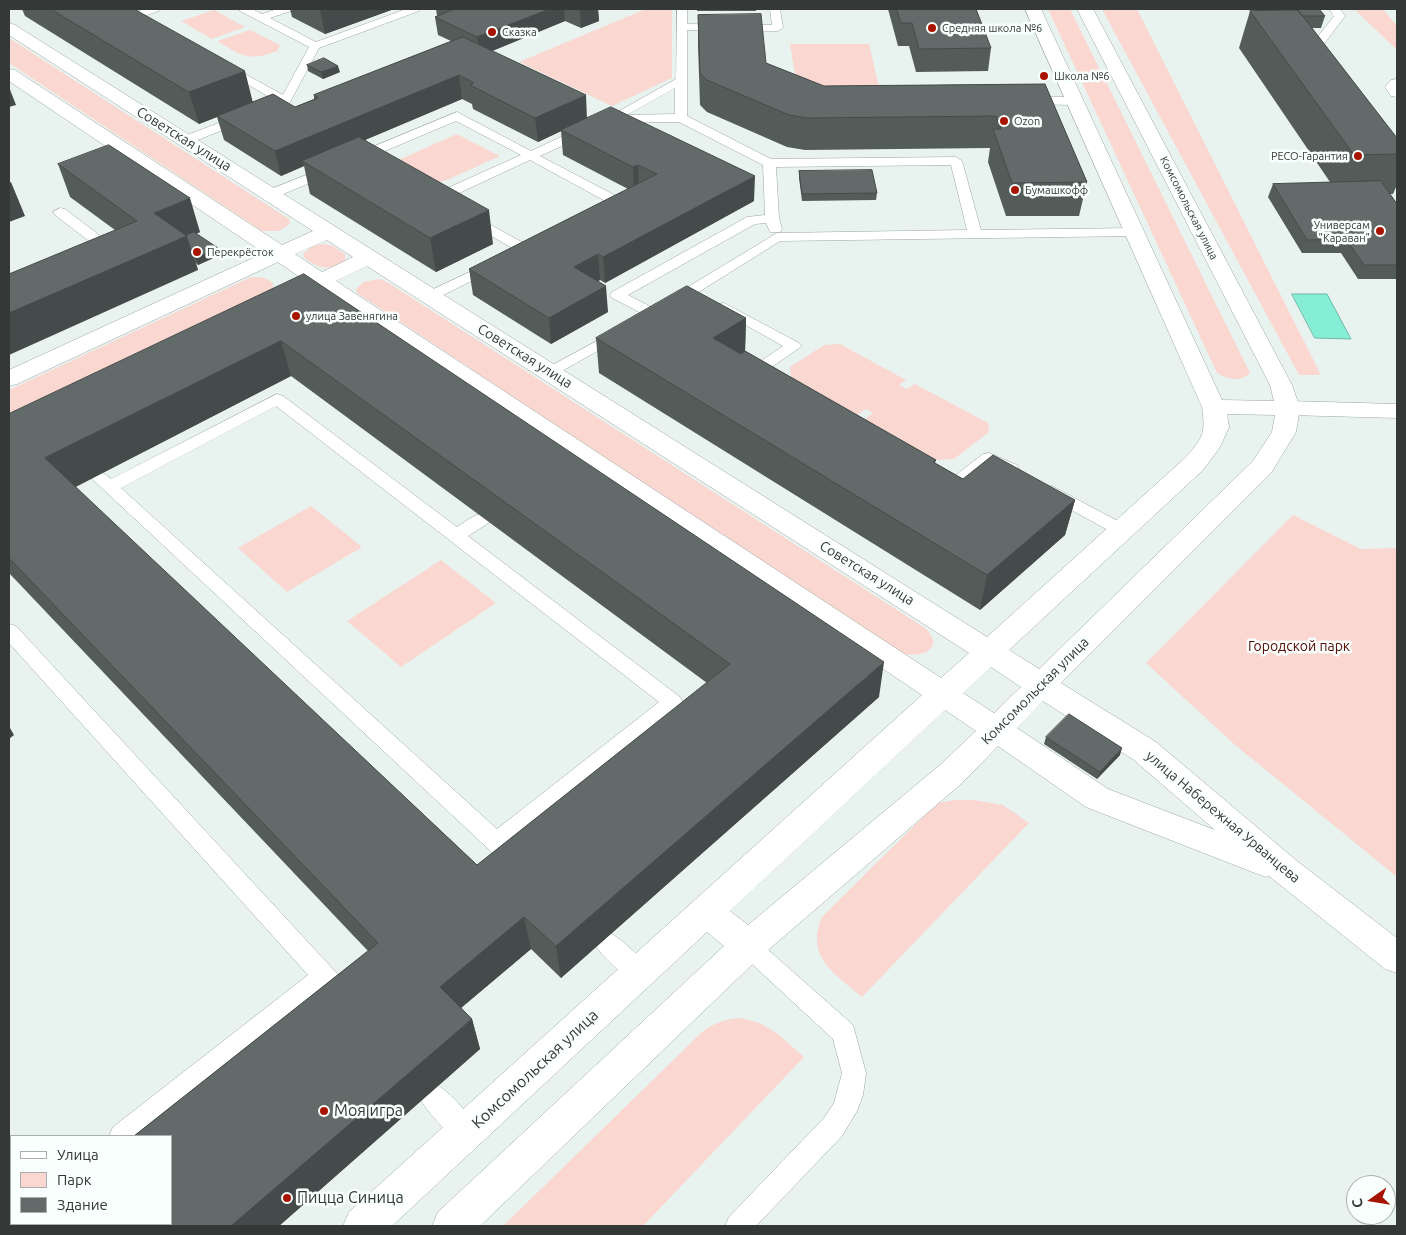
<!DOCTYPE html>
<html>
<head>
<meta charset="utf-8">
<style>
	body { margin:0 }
	#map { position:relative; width:1406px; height:1235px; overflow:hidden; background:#e8f3f0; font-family:Ubuntu,sans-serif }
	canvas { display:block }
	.frame { position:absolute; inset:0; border:10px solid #343837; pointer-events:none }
	.legend { position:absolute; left:10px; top:1135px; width:162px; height:90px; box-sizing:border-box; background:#f9fffd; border:1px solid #aaafae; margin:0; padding:6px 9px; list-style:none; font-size:15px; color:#343837 }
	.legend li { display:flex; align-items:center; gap:10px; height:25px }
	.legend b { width:25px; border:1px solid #aaafae }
	.north { position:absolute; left:1346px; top:1175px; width:50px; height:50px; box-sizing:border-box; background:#f9fffd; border:1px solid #aaafae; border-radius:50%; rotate:257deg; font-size:14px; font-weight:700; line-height:20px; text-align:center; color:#343837 }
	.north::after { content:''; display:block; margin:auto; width:18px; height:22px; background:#a71501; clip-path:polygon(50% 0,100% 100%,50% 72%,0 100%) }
</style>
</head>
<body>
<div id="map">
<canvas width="1406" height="1235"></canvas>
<div class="frame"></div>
<ul class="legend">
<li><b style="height:6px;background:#fff"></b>Улица</li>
<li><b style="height:14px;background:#fad7d0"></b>Парк</li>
<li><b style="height:14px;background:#626b69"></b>Здание</li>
</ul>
<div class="north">С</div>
</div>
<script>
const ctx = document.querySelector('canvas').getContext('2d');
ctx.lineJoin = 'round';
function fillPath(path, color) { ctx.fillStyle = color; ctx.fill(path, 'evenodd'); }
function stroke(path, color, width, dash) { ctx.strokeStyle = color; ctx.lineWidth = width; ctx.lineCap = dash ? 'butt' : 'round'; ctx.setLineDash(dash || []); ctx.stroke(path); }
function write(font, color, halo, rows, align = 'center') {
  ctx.font = font + ' Ubuntu,sans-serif'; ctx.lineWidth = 5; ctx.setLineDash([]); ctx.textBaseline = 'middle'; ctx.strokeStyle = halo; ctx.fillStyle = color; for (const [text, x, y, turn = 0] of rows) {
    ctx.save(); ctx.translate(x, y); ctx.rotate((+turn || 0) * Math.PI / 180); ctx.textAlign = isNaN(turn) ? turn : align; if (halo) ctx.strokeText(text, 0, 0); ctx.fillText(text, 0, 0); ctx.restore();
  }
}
fillPath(new Path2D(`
	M646 9H672V78L612 106 519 62Z
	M1048 9H1070L1250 373C1241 383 1227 379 1217 373Z
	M1102 9H1137L1321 375H1299Z
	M1354 9H1383L1397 26V50Z
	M214 10 245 27 212 39 181 21Z
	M250 30 280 45 277 51C247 62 243 56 217 41Z
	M9 38 289 219 290 224 279 231H262L9 63Z
	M790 44H869L882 100 797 87Z
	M457 134 500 156 447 180 436 183 394 162Z
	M324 244 333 246 345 254V261C330 271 317 269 304 257L303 254 312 246Z
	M257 277 265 278 273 283V289L9 416V390L249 278Z
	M379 279 387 282 925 628C948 650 917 660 897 652L357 293 356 289 363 282Z
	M840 344 906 380 899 385 906 389 915 384 988 423 989 432 954 459 936 460 865 419 873 413 866 409 857 415 791 377 790 367 824 345Z
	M311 506 362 547 287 592 238 548Z
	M1293 515 1361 549 1397 548V877L1234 744 1146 663Z
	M441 560 496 603 401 667 347 621Z
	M955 800H974L1003 805 1029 823 862 997C835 974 805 957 822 917L937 803Z
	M738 1018C768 1021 782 1038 804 1057L643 1226H503L700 1034C712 1024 722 1020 738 1018Z`), '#fad7d0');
const water = new Path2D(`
	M1292 294H1327L1351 339 1315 338Z`);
fillPath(water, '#86eed6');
stroke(water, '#6db7a6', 1);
const service = new Path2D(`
	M144 9H160L159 11 144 16 154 24 153 26H145L130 15Z
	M239 9H252L262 14 277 9H292L291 11 270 18 316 42 406 9H420L419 11 319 48 289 104 190 143H182L180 140 182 137 276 101 221 69 219 67 221 65H229L283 95 309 47 240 11Z
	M677 9H687V24L772 25 770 9H780L783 28 778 31 687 30V116L771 159 956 157 962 161 981 230 1135 228 1142 232 1135 236 780 241 678 305H668L666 302 668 299 777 233 967 230 951 165 776 167 779 218 782 229 780 232H770L766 223 755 224 628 295 657 310 659 313 657 316H647L612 298 610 295 612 292 747 217 765 215 763 165 679 122 611 123 605 119 676 79ZM675 88V114L627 115Z
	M1329 9H1340L1345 16 1321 48 1329 59 1323 62 1319 61 1309 48 1334 16Z
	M1027 97H1076L1082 101 1076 105 1023 104 1021 101 1023 98Z
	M457 112 531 151 580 128H588L590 131 588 134 540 156 622 199 624 202 607 213H597L595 210 607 202 530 160 442 201H432L430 198 432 195 521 155 456 121 361 161 357 162 351 158 353 155Z
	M329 166 334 167 335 170 334 173 276 197 271 198 264 194 266 191Z
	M60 208 65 209 120 251 122 254 120 257H110L55 215 53 212Z
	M469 213 529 246 531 249 529 252H519L464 220 462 217 464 214Z
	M493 261 498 262 500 265 498 268 435 299H425L423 296 425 293Z
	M724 303 799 343 802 346 766 371 771 376 769 379C761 381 751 379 746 372L749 369 783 346 719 310 717 307 719 304Z
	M619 329 624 330 626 333 624 336 555 375H545L542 372 545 369Z
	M277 394 283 396 457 527C467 521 478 510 490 514L493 518 490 522 468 536 680 697 683 702 680 707 511 842 516 850 513 857 505 859 497 857 89 476 91 472C100 470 104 473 111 479ZM276 406 659 702 497 829 121 488Z
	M989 453 1017 465 1019 469 1017 473 1011 474 1005 473 990 465 959 490 953 492 937 484 935 480 937 476 943 474 952 478 983 454Z
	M1052 486 1127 526 1130 530 1127 534 1121 536 1115 534 1046 496 1043 492 1046 488Z
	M9 624 16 626 355 993 359 1001 355 1009 347 1012 339 1009 323 992 142 1136H109L113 1127 308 975 9 643Z
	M604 930C618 935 644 959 651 973L647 981 639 984C625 978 599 954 592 940L596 933Z
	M748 936 756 939 853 1025 866 1073 863 1095 857 1111 842 1136 756 1226H725L729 1217 824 1118 834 1103 842 1073 833 1039 740 953 736 946 740 939Z
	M430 1081C446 1087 472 1116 479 1132L475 1141 466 1145C450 1138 424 1109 417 1093L421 1084Z
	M11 1211V1224H24L23 1226H9V1212Z`);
const minor = new Path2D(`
	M1397 79V97L1391 96 1385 87 1391 80Z
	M1288 401 1397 404V418L1288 415 1280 413 1276 408 1280 403Z`);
const tertiary = new Path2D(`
	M1025 9H1041L1222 400 1274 401 1270 385 1077 9H1093L1292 385 1300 408 1296 432 1271 473 1061 683 1156 742 1297 861 1397 938V973L1385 969 1269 876 1266 877 1255 873 1086 807 998 746 962 783 760 957 480 1226H432L438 1212 724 946 707 932 392 1226H343L349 1212 922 695 318 289 306 293 299 291 295 287 299 283 304 280 278 262 17 384 9 386V370L264 253 9 81V69L15 70 282 245 313 231 9 35V23L15 25 987 637 1185 458C1203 438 1206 434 1202 407ZM327 240 353 257 322 272 295 254ZM367 266 969 653 941 678 336 281ZM1227 414 1275 415 1272 432 1253 461 1039 669 1009 650 1203 470 1220 447 1229 427ZM991 667 1021 687 994 713 963 693ZM1043 701 1134 760 1215 830 1108 789 1017 728ZM945 710 976 731 940 765 748 925 730 911Z`);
stroke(service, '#9ca6a3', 1);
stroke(minor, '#9ca6a3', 1);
stroke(tertiary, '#9ca6a3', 1);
fillPath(service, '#fff');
fillPath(minor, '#fff');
fillPath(tertiary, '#fff');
fillPath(new Path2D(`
	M22 9H134L253 102 295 107 314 99V95L451 41 438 35 435 17 437 16 436 9H598L599 21 581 28 565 21 492 51 587 118 754 201 605 283 600 280 598 281 608 312 551 344 473 295 469 269 628 189 563 155 561 131 538 142 473 109 472 104 462 99 365 140 493 244 436 272 310 194 304 166 281 176 224 140 217 117 199 124 25 16Z
	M290 9H394L325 34 292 17Z
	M697 9H756V11H697Z
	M888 9H976L991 48 988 71 916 72 909 46H898Z
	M1260 9H1319L1325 16 1321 28H1312L1397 138V185L1393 194H1390L1397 204V279H1358L1341 253H1302L1268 197 1273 184 1330 182 1239 48 1250 11H1261Z
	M698 15 766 63 824 86 1045 84 1087 182 1079 216H1006L988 162 990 148 805 150 787 147 707 112 700 105 698 45Z
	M307 65 340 72 323 79 308 71Z
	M58 164 200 232 196 234 218 248 220 255 198 265 196 263 198 270 115 230 70 197Z
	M799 171 877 193 876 200 802 201 799 178Z
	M304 274 879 697 561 978 531 949 461 1008 472 1019 480 1049 279 1226H20L368 951 9 573V414ZM291 376 707 683 477 865 75 487Z
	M746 318 745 351 936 460 935 463 963 479 1075 500 1065 535 980 610 599 373 596 338Z
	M1046 737 1120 755 1097 779 1044 744Z`), '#545c5a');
fillPath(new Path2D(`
	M320 9H394L325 34Z
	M550 9H564L565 21 480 56 477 37Z
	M582 9H598L599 21 581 28 580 10Z
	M338 66 340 72 323 79 321 72Z
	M245 71 253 103 199 124 189 92Z
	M459 75 462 99 308 164 302 161 304 166 281 176 275 151Z
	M9 87 16 105 9 107Z
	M586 95 587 119 538 142 535 118Z
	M638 165 639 189 634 192 633 167Z
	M755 176 754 201 605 283 603 257Z
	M11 182 25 216 9 222V183Z
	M190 198 200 232 187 238 198 270 9 355V313L154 213Z
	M489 210 493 244 436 272 430 238Z
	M218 248 220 255 198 265 196 258Z
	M598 254 600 280 576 293 574 267Z
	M606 286 608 312 551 344 549 318Z
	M746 318 745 353 713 373V338Z
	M281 341 291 376 62 494 45 458Z
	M1075 500 1065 535 980 610 987 575Z
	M884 662 879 697 561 978 556 946Z
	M10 728 14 735 9 739V729Z
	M1122 748 1120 755 1097 779 1100 772Z
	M524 917 531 949 449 1018 440 987Z
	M472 1019 480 1049 279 1226H231Z`), '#454b4a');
const building = new Path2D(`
	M51 9H134L245 71 189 92Z
	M448 9H550L477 37 435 17 452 10Z
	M897 9H976L991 48 919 49 912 23H901Z
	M1290 9H1319L1325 16H1302L1298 10H1291Z
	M1298 10 1397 138V154L1354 155 1250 11Z
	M761 14 766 63 824 86 1045 84 1087 182 1012 183 993 129H1001L996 116 807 118 789 115 707 80 700 73 698 15Z
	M463 37 586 95 535 118 470 85 474 83 459 75 275 151 217 116 273 94 295 107 318 98 314 95Z
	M324 58 338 66 321 72 307 65Z
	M611 107 755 176 603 257 598 254 574 267 606 286 549 318 469 269 657 174 638 165 633 167 561 130Z
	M359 137 489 210 430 238 302 161Z
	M109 145 190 198 154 213 187 236 9 313V274L137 221 58 164Z
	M872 170 877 193 802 194 799 171Z
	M1381 181 1397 204V265H1364L1346 239 1307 240 1273 184Z
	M194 232 218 248 196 258 193 256 186 235Z
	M304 274 884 662 556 946 524 917 440 987 472 1019 231 1226H20L24 1224H171V1136H134L378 943 9 558V414ZM281 341 730 664 477 865 45 458Z
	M687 286 746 318 713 338 741 354 745 351 936 460 933 462 963 479 993 455 1075 500 987 575 596 338Z
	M1069 714 1122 748 1100 772 1046 737Z`);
fillPath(building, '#626b69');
stroke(building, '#454b4a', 1);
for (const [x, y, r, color] of [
	[932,28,5,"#a71501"],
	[492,32,5,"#a71501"],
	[1044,76,5,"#a71501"],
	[1004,121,5,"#a71501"],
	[1358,156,5,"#a71501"],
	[1015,190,5,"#a71501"],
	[1380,231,5,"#a71501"],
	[197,252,5,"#a71501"],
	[296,316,5,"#a71501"],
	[324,1111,5,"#a71501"],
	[287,1198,5,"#a71501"]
]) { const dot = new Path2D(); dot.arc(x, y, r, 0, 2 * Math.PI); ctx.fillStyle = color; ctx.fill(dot); stroke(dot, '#f9fffd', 2); }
write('11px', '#343837', '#f9fffd', [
	["Средняя школа №6",942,28],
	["Сказка",502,32],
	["Школа №6",1054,76],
	["Ozon",1014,121],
	["РЕСО-Гарантия",1348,156,"right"],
	["Бумашкофф",1025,190],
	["Универсам",1370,225,"right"],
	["\"Караван\"",1370,238,"right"],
	["Перекрёсток",207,252],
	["улица Завенягина",306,316]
], 'left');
write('11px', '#343837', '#f9fffd', [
	["Комсомольская улица",1189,208,63]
]);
write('14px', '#343837', '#f9fffd', [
	["Советская улица",184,139,32],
	["Советская улица",525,356,32],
	["Советская улица",867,573,32],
	["Комсомольская улица",1035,691,-45],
	["улица Набережная Урванцева",1223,817,40]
]);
write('14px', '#550b03', '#f9fffd', [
	["Городской парк",1299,646]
]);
write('16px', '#343837', '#f9fffd', [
	["Комсомольская улица",535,1069,-43]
]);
write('16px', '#343837', '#f9fffd', [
	["Моя игра",334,1111],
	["Пицца Синица",297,1198]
], 'left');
</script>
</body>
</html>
